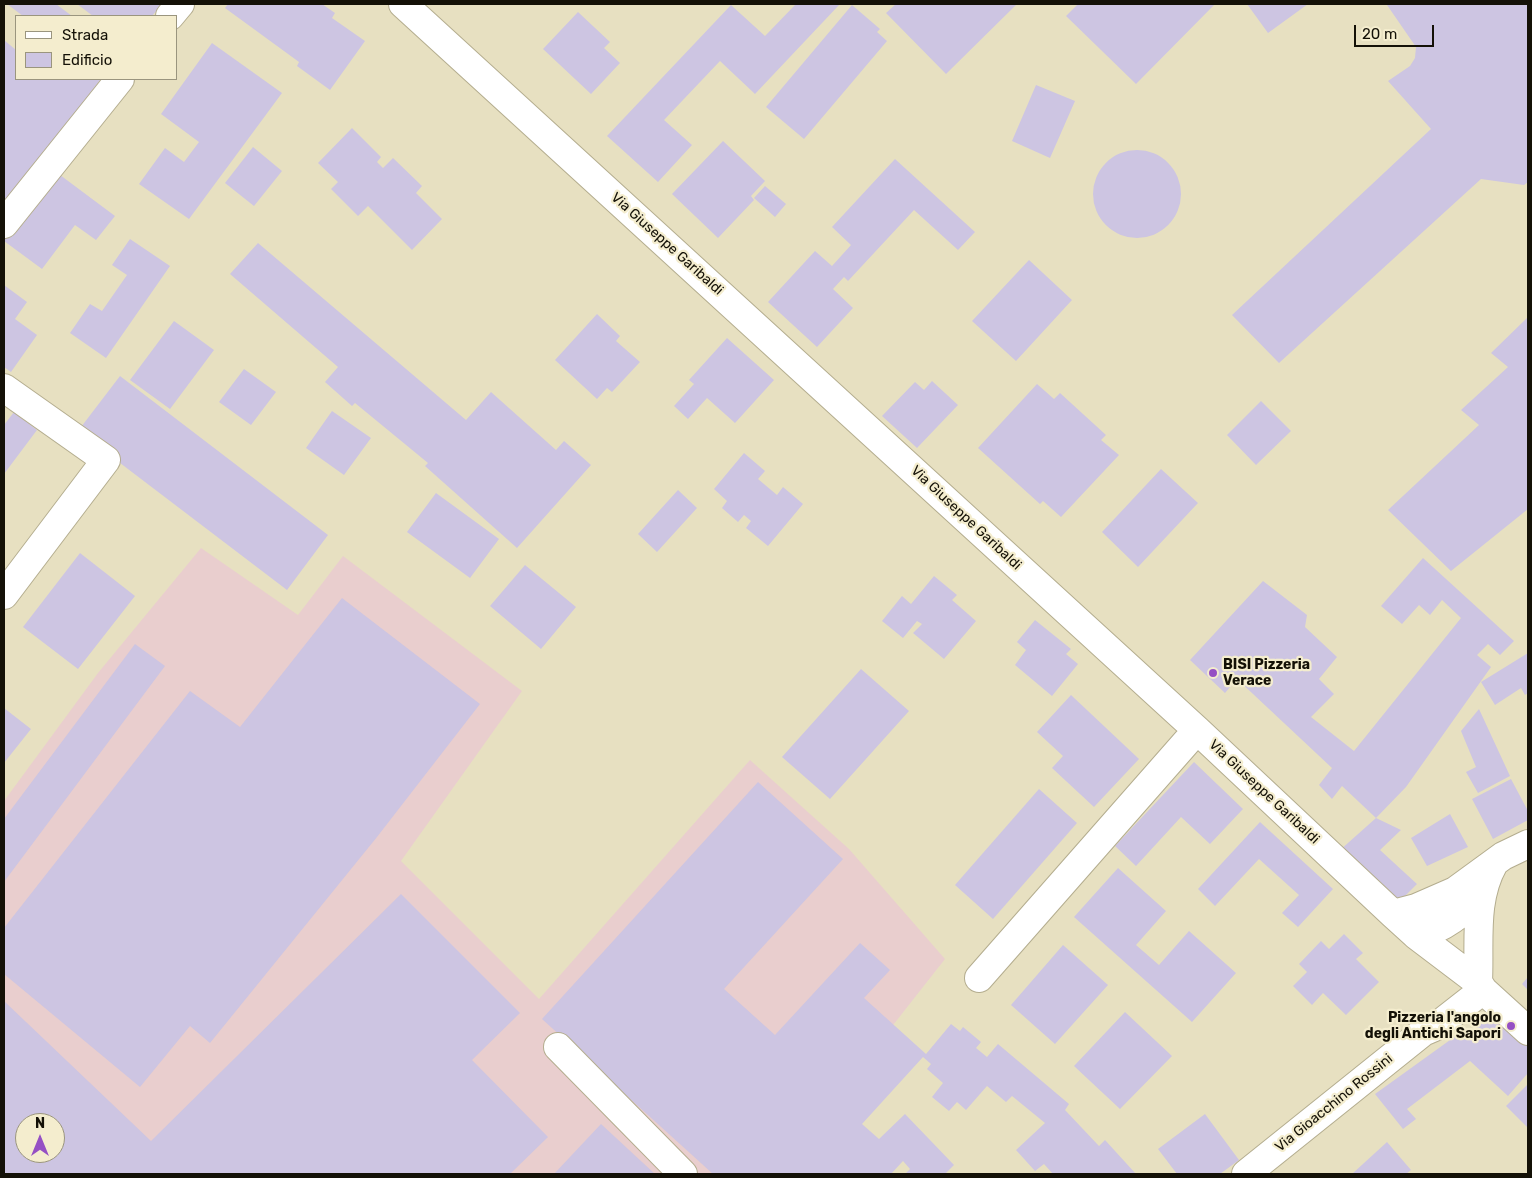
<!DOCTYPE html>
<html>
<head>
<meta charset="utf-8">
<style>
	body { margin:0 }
	#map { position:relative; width:1532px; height:1178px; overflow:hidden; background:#e7e0c1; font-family:Rubik,sans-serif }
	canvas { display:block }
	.frame { position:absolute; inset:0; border:5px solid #141107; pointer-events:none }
	.legend { position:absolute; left:15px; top:15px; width:162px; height:65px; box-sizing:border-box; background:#f4edce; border:1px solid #9a957e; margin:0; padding:6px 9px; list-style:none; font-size:15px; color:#141107 }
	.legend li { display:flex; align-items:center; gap:10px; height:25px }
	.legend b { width:25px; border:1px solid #9a957e }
	.north { position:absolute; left:15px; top:1113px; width:50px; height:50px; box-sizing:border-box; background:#f4edce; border:1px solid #9a957e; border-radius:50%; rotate:0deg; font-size:14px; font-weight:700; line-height:20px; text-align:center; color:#141107 }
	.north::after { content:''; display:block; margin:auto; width:18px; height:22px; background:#9550c4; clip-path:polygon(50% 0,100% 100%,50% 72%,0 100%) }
	.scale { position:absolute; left:1354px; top:25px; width:80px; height:22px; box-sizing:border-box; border:2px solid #141107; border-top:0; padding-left:6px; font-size:15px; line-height:18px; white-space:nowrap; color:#141107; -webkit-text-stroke:4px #f4edce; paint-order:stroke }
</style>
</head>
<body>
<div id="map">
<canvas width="1532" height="1178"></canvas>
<div class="frame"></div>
<ul class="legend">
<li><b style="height:6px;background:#fff"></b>Strada</li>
<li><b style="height:14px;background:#cdc5e2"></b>Edificio</li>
</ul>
<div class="north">N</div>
<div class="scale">20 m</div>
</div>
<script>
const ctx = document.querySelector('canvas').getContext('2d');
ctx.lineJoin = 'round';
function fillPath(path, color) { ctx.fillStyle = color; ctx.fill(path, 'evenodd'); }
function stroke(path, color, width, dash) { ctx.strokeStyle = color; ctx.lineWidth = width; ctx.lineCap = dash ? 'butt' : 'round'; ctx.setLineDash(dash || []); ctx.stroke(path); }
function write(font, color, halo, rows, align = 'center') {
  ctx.font = font + ' Rubik,sans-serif'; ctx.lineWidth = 4.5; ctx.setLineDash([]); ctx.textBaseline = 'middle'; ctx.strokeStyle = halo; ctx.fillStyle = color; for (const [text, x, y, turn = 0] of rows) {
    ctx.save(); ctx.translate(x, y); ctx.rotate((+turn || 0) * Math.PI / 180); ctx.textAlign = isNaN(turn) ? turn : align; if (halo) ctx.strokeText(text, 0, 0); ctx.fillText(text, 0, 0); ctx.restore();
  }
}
fillPath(new Path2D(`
	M201 548 298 615 343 556 522 691 401 861 539 999 750 760 849 849 945 959 776 1174H4V801L98 673ZM25 1123H55V1153H25Z`), '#e9cece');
fillPath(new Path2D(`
	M7 4H56L72 16H23Z
	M77 4H162L152 16H93Z
	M228 4H322L335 13 332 18 365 41 330 90 297 66 299 62 225 8Z
	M796 4H840L755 94 720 61 664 120 692 145 658 182 607 136 731 5 765 36Z
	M896 4H1017L946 74 886 13Z
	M1078 4H1215L1136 84 1066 16Z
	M1247 4H1308L1268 33Z
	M1389 4H1528V182L1524 185 1481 179 1279 363 1232 315 1431 129 1388 81 1410 66 1415 58 1416 47 1387 5Z
	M852 5 880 29 877 32 887 41 804 139 766 107Z
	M578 12 610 42 604 48 620 63 591 94 543 49Z
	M4 40 16 50V79H101L4 207Z
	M212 43 282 93 189 219 139 184 165 148 184 162 199 142 161 114Z
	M1036 85 1075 101 1050 158 1012 141Z
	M352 128 381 157 377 162 383 168 393 158 422 186 416 193 442 219 412 250 368 206 358 216 331 189 338 182 318 163Z
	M723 141 765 181 751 196 754 200 718 238 672 194Z
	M253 147 282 171 254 206 225 183Z
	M1093 194a44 44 0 1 1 88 0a44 44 0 1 1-88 0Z
	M895 159 975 232 958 250 914 210 848 281 844 277 833 289 853 308 817 347 768 302 815 251 832 266 851 245 832 227Z
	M52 169 115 216 96 240 75 225 42 269 4 241V234Z
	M765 186 786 204 775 217 754 198Z
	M130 239 170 266 106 358 70 333 90 304 102 311 127 275 112 265Z
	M258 243 466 420 491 392 556 450 564 441 591 465 517 548 425 466 428 463 355 403 352 406 325 382 338 367 230 274Z
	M1029 260 1072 300 1016 361 972 321Z
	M4 285 27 302 15 319 37 335 11 372 4 367Z
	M597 314 620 336 616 341 640 362 612 392 607 388 597 399 555 360Z
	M1528 317V509L1451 571 1388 510 1479 425 1461 410 1508 367 1491 353Z
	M174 321 214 350 170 409 130 380Z
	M727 338 774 380 735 423 707 398 688 419 674 406 694 384 689 380Z
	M244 369 276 392 251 425 219 402Z
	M120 376 328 535 287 590 78 431Z
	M932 381 958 405 917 448 882 416 915 382 924 390Z
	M1037 384 1054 399 1060 393 1106 435 1101 440 1119 455 1061 517 1043 501 1040 504 978 448Z
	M1261 401 1291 431 1256 465 1227 435Z
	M332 411 371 438 344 475 306 448Z
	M14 412 37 430 4 474V425Z
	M744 453 765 471 758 479 777 495 783 487 803 504 768 546 746 528 751 521 744 515 738 522 722 508 727 501 714 489Z
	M1161 469 1198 503 1138 567 1102 532Z
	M678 490 697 508 657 552 638 534Z
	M436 493 499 539 470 578 407 532Z
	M80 553 135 596 78 669 23 627Z
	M1423 558 1514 641 1500 655 1488 644 1477 655 1491 667 1406 787 1376 818 1342 786 1332 799 1319 785 1332 768 1237 679 1225 693 1190 660 1263 581 1307 615 1305 627 1337 657 1319 679 1334 694 1311 717 1354 751 1461 618 1442 600 1430 615 1419 605 1402 624 1381 606Z
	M525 565 576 607 541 649 490 606Z
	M934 576 957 595 952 600 976 621 944 659 913 633 922 624 917 621 903 638 882 621 902 596 911 604Z
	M342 598 480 704 377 837 210 1043 190 1026 140 1087 4 974V928L190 691 240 727Z
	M1035 620 1071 649 1066 654 1078 664 1052 696 1015 665 1026 650 1017 642Z
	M135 644 165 666 4 882V819Z
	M1528 653V693L1525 695 1521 688 1495 705 1481 682Z
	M861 669 909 711 830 799 782 757Z
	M1071 695 1139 759 1094 807 1052 768 1063 756 1037 732Z
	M4 708 31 729 4 763Z
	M1479 709 1510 776 1478 793 1466 772 1476 767 1461 731Z
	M1194 762 1243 809 1210 844 1181 817 1136 866 1115 846Z
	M1511 779 1528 811V820L1493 839 1472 799Z
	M758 782 843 859 724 989 775 1035 860 943 890 970 864 998 926 1054 951 1024 960 1031 963 1027 981 1042 976 1048 987 1057 998 1044 1069 1104 1065 1110 1099 1146 1105 1140 1136 1174H1053L1044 1164 1035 1171 1016 1150 1045 1123 1012 1096 1006 1102 987 1086 966 1110 957 1102 949 1111 932 1097 943 1083 927 1069 931 1064 923 1057 862 1124 879 1139 905 1114 954 1165 946 1173 947 1174H905L910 1169 903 1161 891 1174H713L542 1019Z
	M1039 789 1077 823 993 919 955 885Z
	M1450 814 1468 847 1427 866 1411 838Z
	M1376 818 1401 830 1380 850 1417 884 1395 906 1339 851Z
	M1260 822 1333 889 1298 927 1282 913 1299 895 1259 859 1215 906 1198 889Z
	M1118 868 1166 911 1136 945 1159 965 1189 931 1236 973 1192 1022 1074 917Z
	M401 894 520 1013 472 1060 548 1137 510 1174H4V1001L151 1141ZM25 1123H55V1153H25Z
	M1344 934 1363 953 1356 959 1379 982 1346 1015 1323 993 1312 1005 1293 986 1307 972 1299 964 1321 941 1329 949Z
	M1063 945 1108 985 1055 1044 1011 1005Z
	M1528 977V990L1522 984Z
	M1493 1010 1528 1041V1073L1508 1096 1470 1061 1407 1109 1416 1119 1403 1129 1375 1094 1457 1035 1472 1032Z
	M1125 1012 1172 1056 1120 1109 1074 1066Z
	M1528 1084V1128L1506 1106Z
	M1205 1114 1239 1160 1220 1174H1177L1158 1149Z
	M601 1124 655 1174H554Z
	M1387 1142 1411 1170 1406 1174H1352Z`), '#cdc5e2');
const minor = new Path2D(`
	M403 4 1197 730 1393 914 1416 935 1478 982 1483 990 1528 1031
	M170 16 180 4
	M4 224 120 79
	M4 388 106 460 4 595
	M1393 914 1416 908 1455 891 1503 856 1528 844
	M1416 935C1444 930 1463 912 1482 893
	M979 978 1197 730
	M1478 982C1480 942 1473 900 1494 863
	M558 1047 683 1174
	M1246 1174 1423 1032 1437 1026 1483 990`);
stroke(minor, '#b4ad8f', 30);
stroke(minor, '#fff', 28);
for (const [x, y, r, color] of [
	[1213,673,5,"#9550c4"],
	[1511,1026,5,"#9550c4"]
]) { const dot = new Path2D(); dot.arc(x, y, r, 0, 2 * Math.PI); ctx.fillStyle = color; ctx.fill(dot); stroke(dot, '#f4edce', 2); }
write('14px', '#141107', '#f4edce', [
	["Via Giuseppe Garibaldi",667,244,42],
	["Via Giuseppe Garibaldi",966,518,43],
	["Via Giuseppe Garibaldi",1264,792,43],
	["Via Gioacchino Rossini",1334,1103,-39]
]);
write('bold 14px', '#141107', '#f4edce', [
	["BISI Pizzeria",1223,665],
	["Verace",1223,681],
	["Pizzeria l'angolo",1501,1018,"right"],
	["degli Antichi Sapori",1501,1034,"right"]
], 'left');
</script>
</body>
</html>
